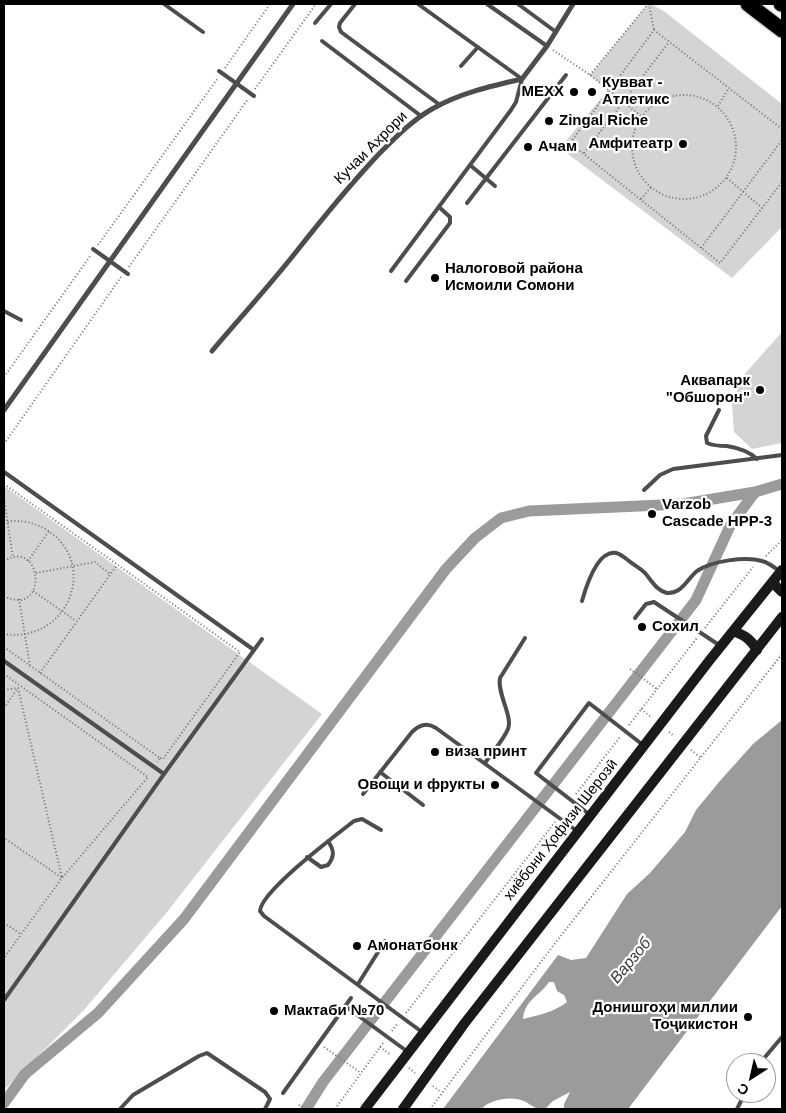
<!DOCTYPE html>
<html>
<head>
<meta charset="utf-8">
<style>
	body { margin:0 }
	#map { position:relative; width:786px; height:1113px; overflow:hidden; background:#fff; font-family:Helvetica,sans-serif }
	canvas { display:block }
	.frame { position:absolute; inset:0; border:5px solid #000; pointer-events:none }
	.north { position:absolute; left:726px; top:1053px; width:50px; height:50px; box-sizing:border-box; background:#fff; border:1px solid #999; border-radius:50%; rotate:215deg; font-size:14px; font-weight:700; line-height:20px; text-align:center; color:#000 }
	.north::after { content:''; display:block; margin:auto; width:18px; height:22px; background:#000; clip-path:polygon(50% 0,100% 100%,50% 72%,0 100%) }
</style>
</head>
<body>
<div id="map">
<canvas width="786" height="1113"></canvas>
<div class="frame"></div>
<div class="north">С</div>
</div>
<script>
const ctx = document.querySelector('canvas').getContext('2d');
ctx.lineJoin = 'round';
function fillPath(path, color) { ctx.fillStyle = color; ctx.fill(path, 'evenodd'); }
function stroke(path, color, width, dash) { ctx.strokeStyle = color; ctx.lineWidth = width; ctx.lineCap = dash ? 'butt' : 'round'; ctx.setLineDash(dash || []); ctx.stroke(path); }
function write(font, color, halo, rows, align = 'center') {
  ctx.font = font + ' Helvetica,sans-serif'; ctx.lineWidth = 4.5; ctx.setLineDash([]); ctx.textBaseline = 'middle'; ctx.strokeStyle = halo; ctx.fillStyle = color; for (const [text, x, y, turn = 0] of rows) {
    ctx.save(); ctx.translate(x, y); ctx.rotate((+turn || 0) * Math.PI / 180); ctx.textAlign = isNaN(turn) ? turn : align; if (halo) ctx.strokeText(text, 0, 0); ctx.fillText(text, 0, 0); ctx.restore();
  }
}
fillPath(new Path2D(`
	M648 4H651L665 12 782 104V227L732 278 560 148 608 90 590 75Z
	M782 332V443L752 449 734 432 732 404 742 377Z
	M4 486 322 714 167 912 84 1010 4 1090Z`), '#d4d4d4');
fillPath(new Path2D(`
	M782 720V906L628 1109H564V1104L570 1092 553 1101 545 1109C535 1109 534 1107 526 1102 513 1095 491 1099 481 1109H443L558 955 571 960 586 958 627 894 650 873 685 832 696 810 719 782 753 744ZM549 982H554L557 991 564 995 567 1002C554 1012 540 1015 523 1019 525 999 539 997 549 982Z`), '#9b9b9b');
stroke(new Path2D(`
	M4 1103 25 1074 98 1013 184 919 446 569 475 538 501 518 529 511 683 504 755 492 782 484
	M306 1109 323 1082 696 600 730 526 755 492`), '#9b9b9b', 11);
const highway = new Path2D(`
	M748 4 782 30
	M781 4H782`);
stroke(highway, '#dbdbdb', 18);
stroke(new Path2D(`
	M649 4 654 30
	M553 50 590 75 641 116
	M225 68 270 4
	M590 75 648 4
	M255 89 316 4
	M632 147a52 52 0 1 1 104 0a52 52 0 1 1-104 0Z
	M718 106 729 88
	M782 129 654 30 570 143 720 263 782 182
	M584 153 669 42
	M727 178 762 208
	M641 199 651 187
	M98 245 218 78
	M701 248 782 140
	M129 267 248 99
	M4 377 91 255
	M4 444 121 277
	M4 484 240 652 163 759 160 758
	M4 499 13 558
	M4 522C17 520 30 521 41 527 101 556 72 644 4 634
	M766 556 782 540
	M4 561C44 537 48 619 4 596
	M28 561 49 531
	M36 573 95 562 110 574
	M33 591 76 621
	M19 599 30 666
	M705 628 753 567
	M4 647 160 758 157 762
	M630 669 657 689
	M40 673 117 565
	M4 674 148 777 62 878 4 958
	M4 690 18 688 62 878 4 838
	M4 708 18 688
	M641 709 652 718
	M629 725 697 638
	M669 732 674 736
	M691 750 700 757
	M576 794 620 737
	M4 923 21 934
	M406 1013 555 822
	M392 1031 398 1023
	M324 1047 361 1073
	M380 1047 391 1055
	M409 1068 415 1073
	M433 1086 441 1092
	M299 1105 305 1109
	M335 1109 383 1043
	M430 1109 559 938 782 654`), '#6f6f6f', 2, [1, 2.5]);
stroke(new Path2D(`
	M164 4 203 32
	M355 4 340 23 339 27 341 32 440 105
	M487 4 547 46
	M518 4 556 32
	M315 23 331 4
	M322 41 421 116
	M461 66 478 47
	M219 71 254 96
	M470 165 495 186
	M467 203 566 75
	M93 249 128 274
	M391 271 511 110 516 102 522 79 418 4
	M406 281 450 223V217L439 207
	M4 311 21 320
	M719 410 706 436 707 443C714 446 720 446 727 446 739 448 749 451 757 459
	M4 472 254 650
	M644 490 660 475 673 469 782 455
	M582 601C586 587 597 550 616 553 621 554 625 558 629 561 634 565 640 568 645 573 652 581 656 590 667 593 682 594 687 579 697 571 711 561 746 556 762 561 769 563 773 566 779 571
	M635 618 646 604 654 602 719 645
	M4 661 164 774 4 1000
	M485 763C492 752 503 741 508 729 513 716 497 694 500 678L525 638
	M380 772 423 805
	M164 774 262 639
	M363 794 412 732C419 725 427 722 436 728L577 831
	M589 814 536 773 589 703 643 745
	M381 830 362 819 354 821C336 835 261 891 260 911L264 916 422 1032
	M307 857 321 867 328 865C335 856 334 850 328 841
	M358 984 385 941
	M345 1006 408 1052
	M760 1063 782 1037
	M283 1093 351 998
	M120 1109 133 1095 199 1056 207 1053 265 1092 270 1099 265 1109
	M737 1109 745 1093`), '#4d4d4d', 4);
stroke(new Path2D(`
	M212 351C240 318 269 286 296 252 322 219 348 187 377 156 394 139 411 121 432 109 460 93 491 86 522 79L547 46 573 4
	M4 410 293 4`), '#4d4d4d', 5);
stroke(new Path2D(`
	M774 580 775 585 782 592
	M733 631C744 635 751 639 757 650
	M365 1109 709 661 782 570
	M403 1109 464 1024 782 617`), '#1a1a1a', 10);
stroke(highway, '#000', 15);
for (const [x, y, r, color] of [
	[574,92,5,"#000"],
	[592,92,5,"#000"],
	[549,121,5,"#000"],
	[683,144,5,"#000"],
	[528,147,5,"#000"],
	[435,278,5,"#000"],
	[760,390,5,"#000"],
	[652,514,5,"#000"],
	[642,627,5,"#000"],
	[435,752,5,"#000"],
	[495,785,5,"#000"],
	[357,946,5,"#000"],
	[274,1011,5,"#000"],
	[748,1017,5,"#000"]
]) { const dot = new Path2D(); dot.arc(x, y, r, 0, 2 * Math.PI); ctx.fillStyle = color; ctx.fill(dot); stroke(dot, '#fff', 2); }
write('bold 15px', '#000', '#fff', [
	["Кувват -",602,83],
	["Атлетикс",602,100],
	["MEXX",564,92,"right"],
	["Zingal Riche",559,121],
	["Aмфитеатр",673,144,"right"],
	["Ачам",538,147],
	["Налоговой района",445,269],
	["Исмоили Сомони",445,286],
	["Аквапарк",750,381,"right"],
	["\"Обшорон\"",750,398,"right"],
	["Varzob",662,505],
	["Cascade HPP-3",662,522],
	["Сохил",652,627],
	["виза принт",445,752],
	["Овощи и фрукты",485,785,"right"],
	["Амонатбонк",367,946],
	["Донишгоҳи миллии",738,1008,"right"],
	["Тоҷикистон",738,1025,"right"],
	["Мактаби №70",284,1011]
], 'left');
write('15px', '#000', '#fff', [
	["Кучаи Ахрори",371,148,-45],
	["хиёбони Ҳофизи Шерозӣ",561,830,-52]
]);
write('italic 16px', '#3c3c3c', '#fff', [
	["Варзоб",631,961,-50]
]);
</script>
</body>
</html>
